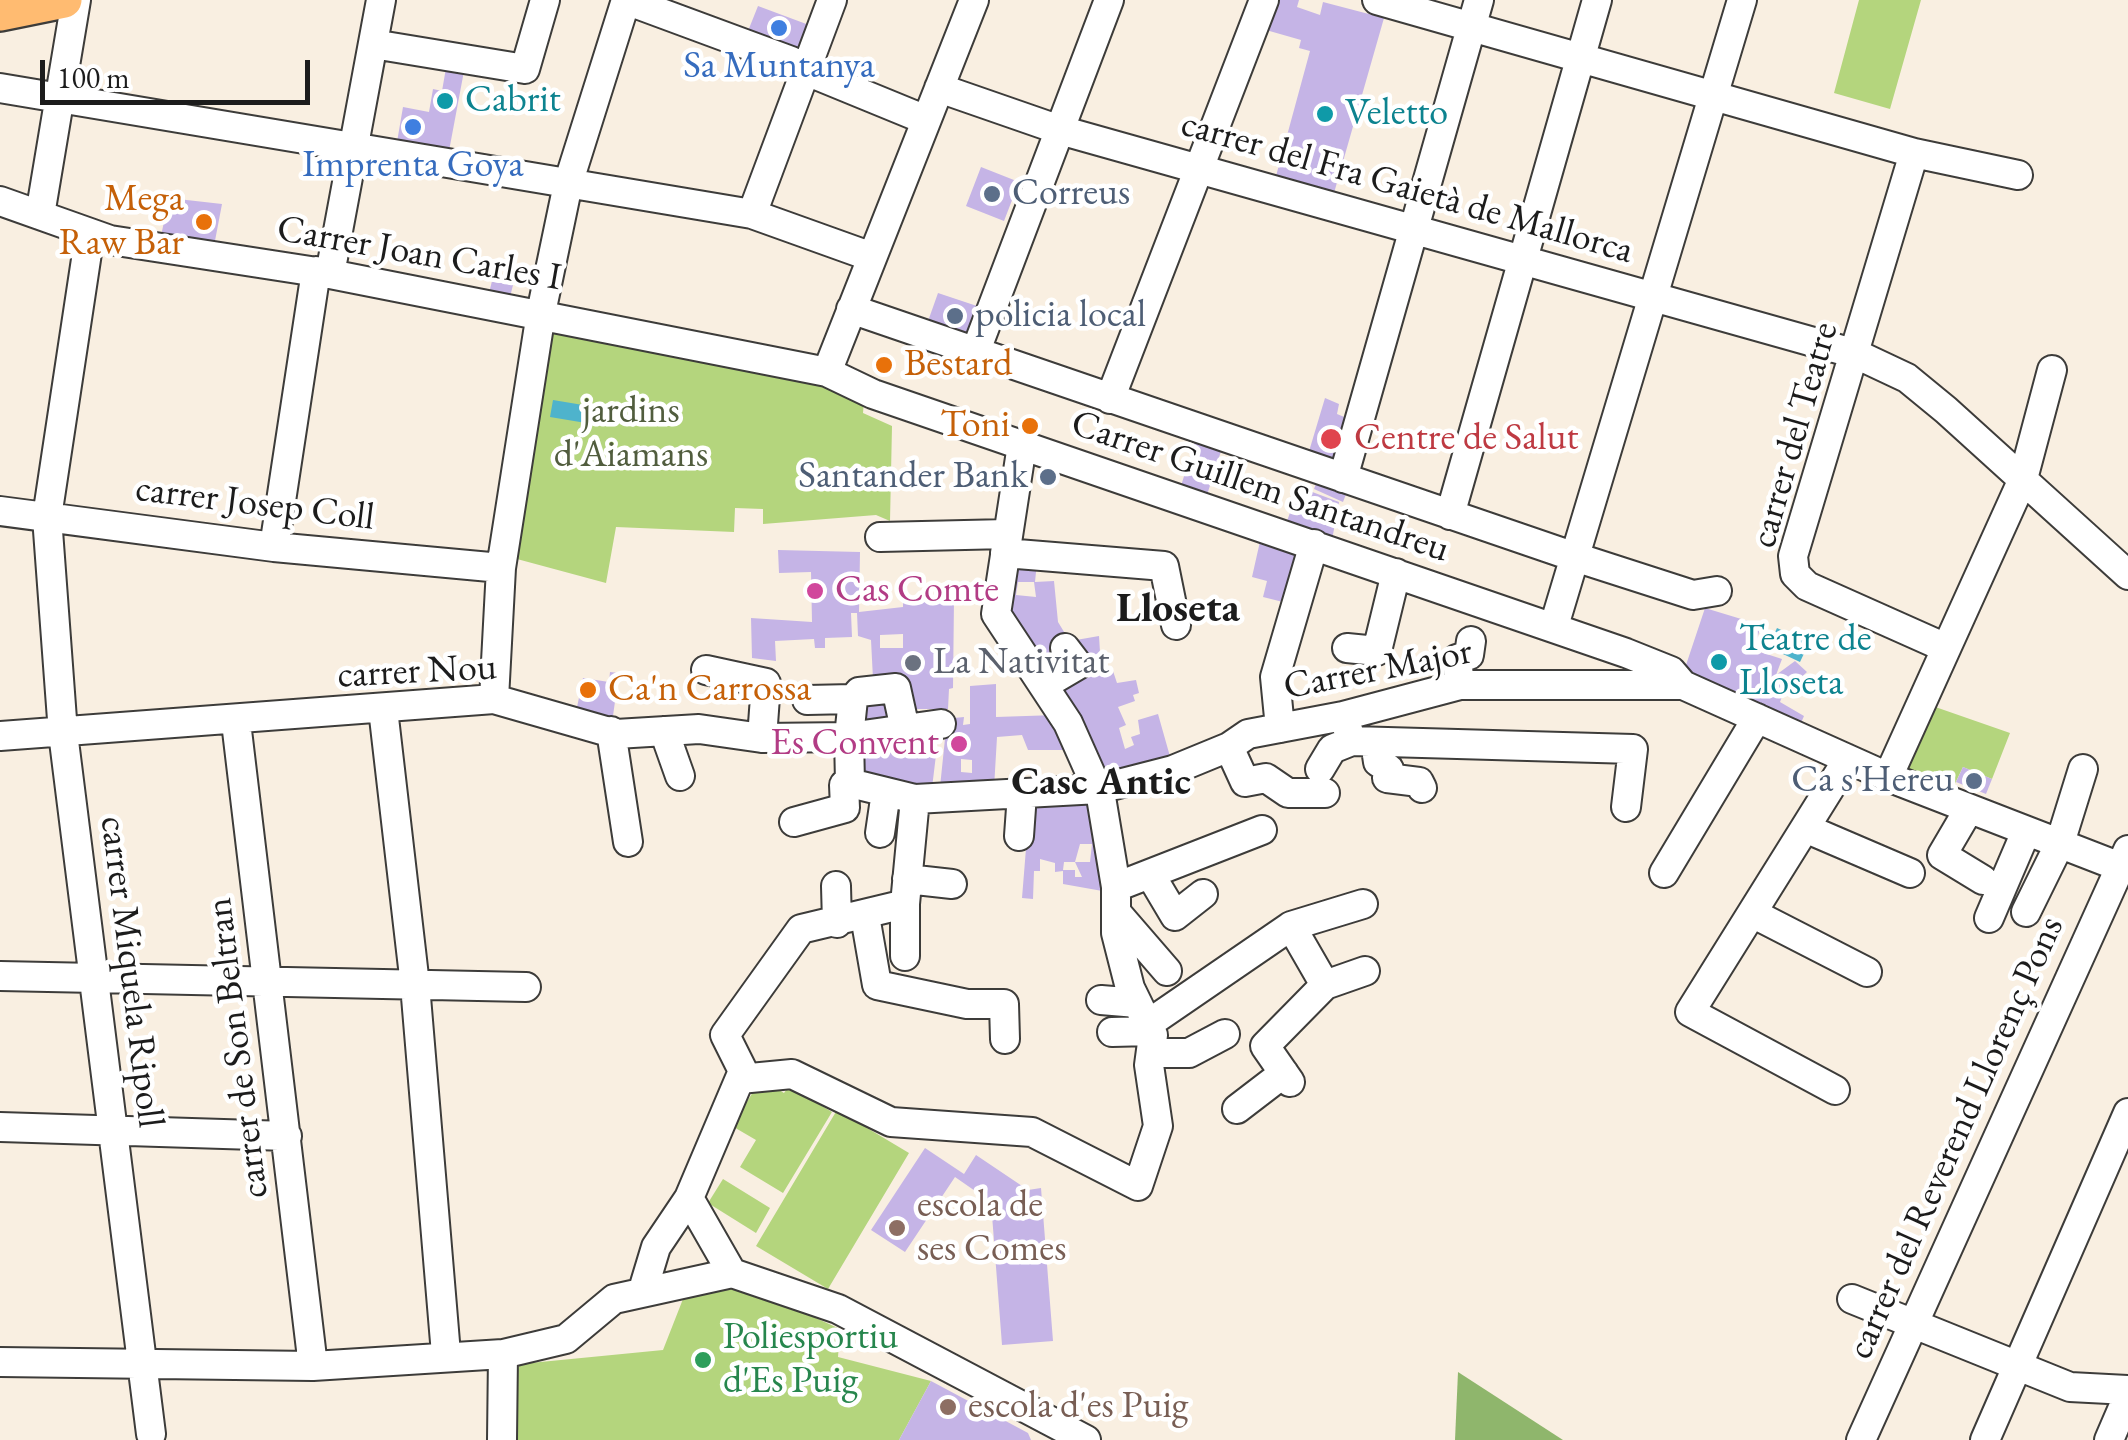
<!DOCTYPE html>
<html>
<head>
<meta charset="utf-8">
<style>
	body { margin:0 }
	#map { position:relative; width:2128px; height:1440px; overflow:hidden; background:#f9efe1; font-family:"EB Garamond",serif }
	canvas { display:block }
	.scale { position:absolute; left:40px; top:60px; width:270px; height:45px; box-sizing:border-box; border:5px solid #1c1c1c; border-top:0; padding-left:12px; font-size:30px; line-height:35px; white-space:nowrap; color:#1c1c1c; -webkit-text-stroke:8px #fff; paint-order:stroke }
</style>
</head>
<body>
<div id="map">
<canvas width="2128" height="1440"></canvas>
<div class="scale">100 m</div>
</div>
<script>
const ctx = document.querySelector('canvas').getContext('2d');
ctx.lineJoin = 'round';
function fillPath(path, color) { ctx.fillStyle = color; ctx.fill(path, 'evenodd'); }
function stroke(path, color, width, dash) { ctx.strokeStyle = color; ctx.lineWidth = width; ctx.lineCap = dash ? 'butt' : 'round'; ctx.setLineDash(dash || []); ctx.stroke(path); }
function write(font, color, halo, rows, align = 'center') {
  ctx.font = font + ' "EB Garamond",serif'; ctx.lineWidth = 9; ctx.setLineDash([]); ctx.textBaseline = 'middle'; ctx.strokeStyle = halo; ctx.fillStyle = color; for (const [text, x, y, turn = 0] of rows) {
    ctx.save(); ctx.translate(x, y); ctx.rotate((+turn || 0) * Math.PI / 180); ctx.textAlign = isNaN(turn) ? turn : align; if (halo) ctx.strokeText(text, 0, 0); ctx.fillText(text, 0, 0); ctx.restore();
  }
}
fillPath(new Path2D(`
	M1859 0H1921L1890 109 1834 93Z
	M551 325 740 359 864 401 863 413 892 426 890 521 876 515 763 524V509L735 508 734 532 616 527 606 583 517 559Z
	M1921 702 2010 733 1992 779 1963 767 1947 800 1888 777Z
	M761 1079 784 1093 789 1086 832 1112 783 1193 740 1167 756 1140 732 1126Z
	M837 1110 909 1153 828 1289 756 1246Z
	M723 1179 770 1208 756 1233 708 1203Z
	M728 1284 757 1291 840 1329 838 1357 931 1381 899 1440H510L509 1393 520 1364 663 1350 683 1299Z`), '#b4d57d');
fillPath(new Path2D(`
	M1458 1372 1563 1440H1455Z`), '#8fb66c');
fillPath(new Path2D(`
	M553 400 595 407 592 424 550 417Z
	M1777 628 1809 643 1800 662 1768 647Z`), '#4eb3cc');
fillPath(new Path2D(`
	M1278 0H1299L1297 7 1320 15 1323 2 1384 18 1334 193 1276 176 1310 51 1299 48 1301 40 1266 30Z
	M758 6 809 25 799 51 748 31Z
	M446 68 464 71 449 151 397 142 403 107 429 112 433 89 442 91Z
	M981 167 1019 182 1004 221 966 206Z
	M169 198 222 204 214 246 161 236Z
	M492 281 513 285 510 297 489 293Z
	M938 293 983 308 973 339 927 324Z
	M1325 398 1339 404 1337 414 1354 421 1339 469 1307 458Z
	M1197 435 1223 445 1206 498 1180 489Z
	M1318 478 1348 489 1343 502 1314 489Z
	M1299 487 1339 502 1332 540 1286 524Z
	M1261 537 1305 552 1291 604 1263 597 1267 581 1252 577Z
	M778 550 860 552 859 612 903 607V598L954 599 953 688 949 689 948 709H905L873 679 871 640 858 636 857 613H851L852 637 825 638V648H815L814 639 775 641 776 661 752 658 751 618 812 622 811 572 779 573ZM903 634V648H880V635Z
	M1011 560 1037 562 1035 582 1054 581 1058 622 1069 640 1072 664 1048 680 1001 612ZM1018 582H1034L1036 597 1016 595Z
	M1705 608 1761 625 1754 650 1782 659 1776 675 1795 661 1807 672 1783 694 1780 702 1804 716 1797 732 1750 709 1737 692 1683 674Z
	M1099 636 1100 652 1105 650 1110 662 1087 671 1090 675 1113 671 1117 683 1136 680 1139 693 1133 695 1135 701 1118 707 1126 725 1119 728 1125 749 1134 745 1131 737 1140 734 1138 720 1158 714 1171 760 1102 780 1050 685 1081 661 1076 640Z
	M610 672 619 673 612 723 575 717 583 678 609 682Z
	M996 684V717L1056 715 1073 750H1028L1022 735 997 737 994 788 940 787 946 729 954 718 964 717 963 725 970 724V686ZM961 759 972 760V773L961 772Z
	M896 696 901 728 856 730 857 703Z
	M939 730 932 788 895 789 858 770 856 739Z
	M1963 767 1992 779 1986 794 1956 782Z
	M1030 799 1101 806 1108 892 1063 884V871L1055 872V863L1040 859V871H1034L1033 899 1022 898ZM1080 844H1092L1090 862H1075ZM1064 862H1075L1082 877H1075V870H1063Z
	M925 1148 964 1174 976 1155 1028 1190 1041 1188 1053 1341 1002 1345 991 1202 955 1177 905 1252 871 1230Z
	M931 1381 1028 1433 1031 1440H899Z`), '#c5b4e6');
const minor = new Path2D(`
	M626 0 791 61 804 70 926 120
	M1377 0 1914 153 2018 175
	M373 44 525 69 545 0
	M0 88 752 214 872 257
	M939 88 1060 130 1856 354 1907 378 1946 410 2128 575
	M1914 153 1793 556 1795 574 1807 586 1946 648
	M0 201 110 240 330 274 827 372 873 394 1626 653 1671 671 1683 685 1888 777 2128 870
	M752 214 832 0
	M40 215 76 0
	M90 233 47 517 63 733 151 1434
	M330 274 381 0
	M851 309 1575 557 1693 595 1717 591
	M975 353 1109 0
	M827 372 974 0
	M1110 399 1264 0
	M1343 478 1479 0
	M0 511 274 547 501 568
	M1450 515 1597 0
	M880 537 1007 534
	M274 547 316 271
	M1005 553 1164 566 1176 625
	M1554 626 1742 0
	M1347 648 1377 651 1396 573
	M706 670 766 683 762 738
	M1044 685 1078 665 1065 648
	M1460 685 1457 659 1469 655 1471 641
	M494 699 501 568 541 313 568 184 626 0
	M807 700 853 699
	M383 709 415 985 446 1354
	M1343 716 1352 741 1633 749 1626 807
	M236 722 313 1366
	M1280 728 1275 677 1314 544
	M905 729 896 688 859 692 853 699 849 737 941 724
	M611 731 628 842
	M664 731 680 776
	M0 736 494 699 616 734 699 729 762 738 849 737 850 783 844 785 845 808 794 822
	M1375 742 1378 762 1389 769 1387 778 1419 782 1422 788
	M1229 747 1245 782 1266 778 1288 793H1325
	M1320 769 1332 749 1352 741
	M1888 777 2023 479 2052 370
	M850 783 915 799 1099 789 1173 770 1229 747 1248 734 1343 716 1460 685H1683
	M1969 809 1942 855 1983 880
	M1805 828 1910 873
	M880 833 886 792
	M1019 836 1022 794
	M1664 873 1757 718
	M1150 874 1175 916 1203 894
	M907 879 952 884
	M836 886 837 923
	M1116 887 1262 830
	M905 904V956
	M1116 912 1167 971
	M2026 912 2060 843 2083 769
	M1752 913 1867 972
	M865 916 877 985 967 1004H1004L1005 1039
	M1989 918 2025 834
	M0 976 526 987
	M1325 985 1365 971
	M1101 1000 1137 1003
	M1148 1024 1291 926 1363 904
	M1112 1032 1151 1031
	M1151 1053H1189L1225 1034
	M740 1079 792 1074 891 1122 1032 1132 1138 1186 1158 1126 1149 1065 1153 1035 1130 988 1116 933V887L1101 797 1068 723 996 614 1022 445
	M1290 1082 1265 1046 1325 985 1291 926
	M1835 1090 1690 1012 1848 759
	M1237 1109 1284 1073
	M0 1127 287 1136
	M689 1198 732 1273
	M643 1290 656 1247 689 1198 743 1071 725 1035 801 929 905 904 915 799
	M1852 1299 2070 1387 2128 1390
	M0 1362 313 1366 503 1354
	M502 1440 503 1354 566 1339 614 1299 732 1273 838 1309 1086 1440
	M1861 1440 2128 850
	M1985 1440 2128 1113
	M2109 1440 2128 1396`);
const major = new Path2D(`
	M0 13 64 0`);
stroke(minor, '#3d3c3a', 32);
stroke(major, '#3d3c3a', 40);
stroke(minor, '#fff', 28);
stroke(major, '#ffbb71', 35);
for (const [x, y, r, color] of [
	[779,28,10,"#3f7fe0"],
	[445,101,10,"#0f9aa8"],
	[1325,114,10,"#0f9aa8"],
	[413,127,10,"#3f7fe0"],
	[992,194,10,"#5c6f8a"],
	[204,222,10,"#e8710a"],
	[955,316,10,"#5c6f8a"],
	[884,365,10,"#e8710a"],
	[1030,426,10,"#e8710a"],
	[1331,439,12,"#e0444e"],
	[1048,477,10,"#5c6f8a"],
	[815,591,10,"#d1479c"],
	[1719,662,10,"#0f9aa8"],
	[913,663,10,"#6b7280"],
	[588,690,10,"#e8710a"],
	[959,744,10,"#d1479c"],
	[1974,781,10,"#5c6f8a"],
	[897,1228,10,"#8d6e63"],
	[703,1360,10,"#2e9e5b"],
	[948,1407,10,"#8d6e63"]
]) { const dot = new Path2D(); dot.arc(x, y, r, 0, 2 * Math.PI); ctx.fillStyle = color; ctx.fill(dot); stroke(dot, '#fff', 4); }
write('38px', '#366cbe', '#fff', [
	["Sa Muntanya",779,67],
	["Imprenta Goya",413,166]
]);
write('38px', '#0d838f', '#fff', [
	["Cabrit",465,101],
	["Veletto",1345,114],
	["Teatre de",1739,640],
	["Lloseta",1739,684]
], 'left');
write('38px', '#1c1c1c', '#fff', [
	["carrer del Fra Gaietà de Mallorca",1407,188,16],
	["Carrer Joan Carles I",419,254,10],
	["carrer del Teatre",1795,435,-74],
	["Carrer Guillem Santandreu",1260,487,19],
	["carrer Josep Coll",255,504,7],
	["Carrer Major",1378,670,-11],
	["carrer Nou",417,672,-3],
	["carrer Miquela Ripoll",131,972,83],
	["carrer de Son Beltran",238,1048,-97],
	["carrer del Reverend Llorenç Pons",1956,1138,-66]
]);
write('38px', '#4e5e75', '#fff', [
	["Correus",1012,194],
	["policia local",975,316],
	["Santander Bank",1028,477,"right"],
	["Ca s'Hereu",1954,781,"right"]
], 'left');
write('38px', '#c56008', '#fff', [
	["Mega",184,200],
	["Raw Bar",184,244],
	["Bestard",904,365,"left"],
	["Toni",1010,426],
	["Ca'n Carrossa",608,690,"left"]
], 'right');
write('38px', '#515d3e', '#fff', [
	["jardins",631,412],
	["d'Aiamans",631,456]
]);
write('38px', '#be3a42', '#fff', [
	["Centre de Salut",1354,439]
], 'left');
write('38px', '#b23c85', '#fff', [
	["Cas Comte",835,591],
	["Es Convent",939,744,"right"]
], 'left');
write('38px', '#5b616d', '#fff', [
	["La Nativitat",933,663]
], 'left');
write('38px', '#785e54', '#fff', [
	["escola de",917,1206],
	["ses Comes",917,1250],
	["escola d'es Puig",968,1407]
], 'left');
write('38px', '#27864d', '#fff', [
	["Poliesportiu",723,1338],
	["d'Es Puig",723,1382]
], 'left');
write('bold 40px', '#1c1c1c', '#fff', [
	["Casc Antic",1101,783]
]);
write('bold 42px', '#1c1c1c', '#fff', [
	["Lloseta",1178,610]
]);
</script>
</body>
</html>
